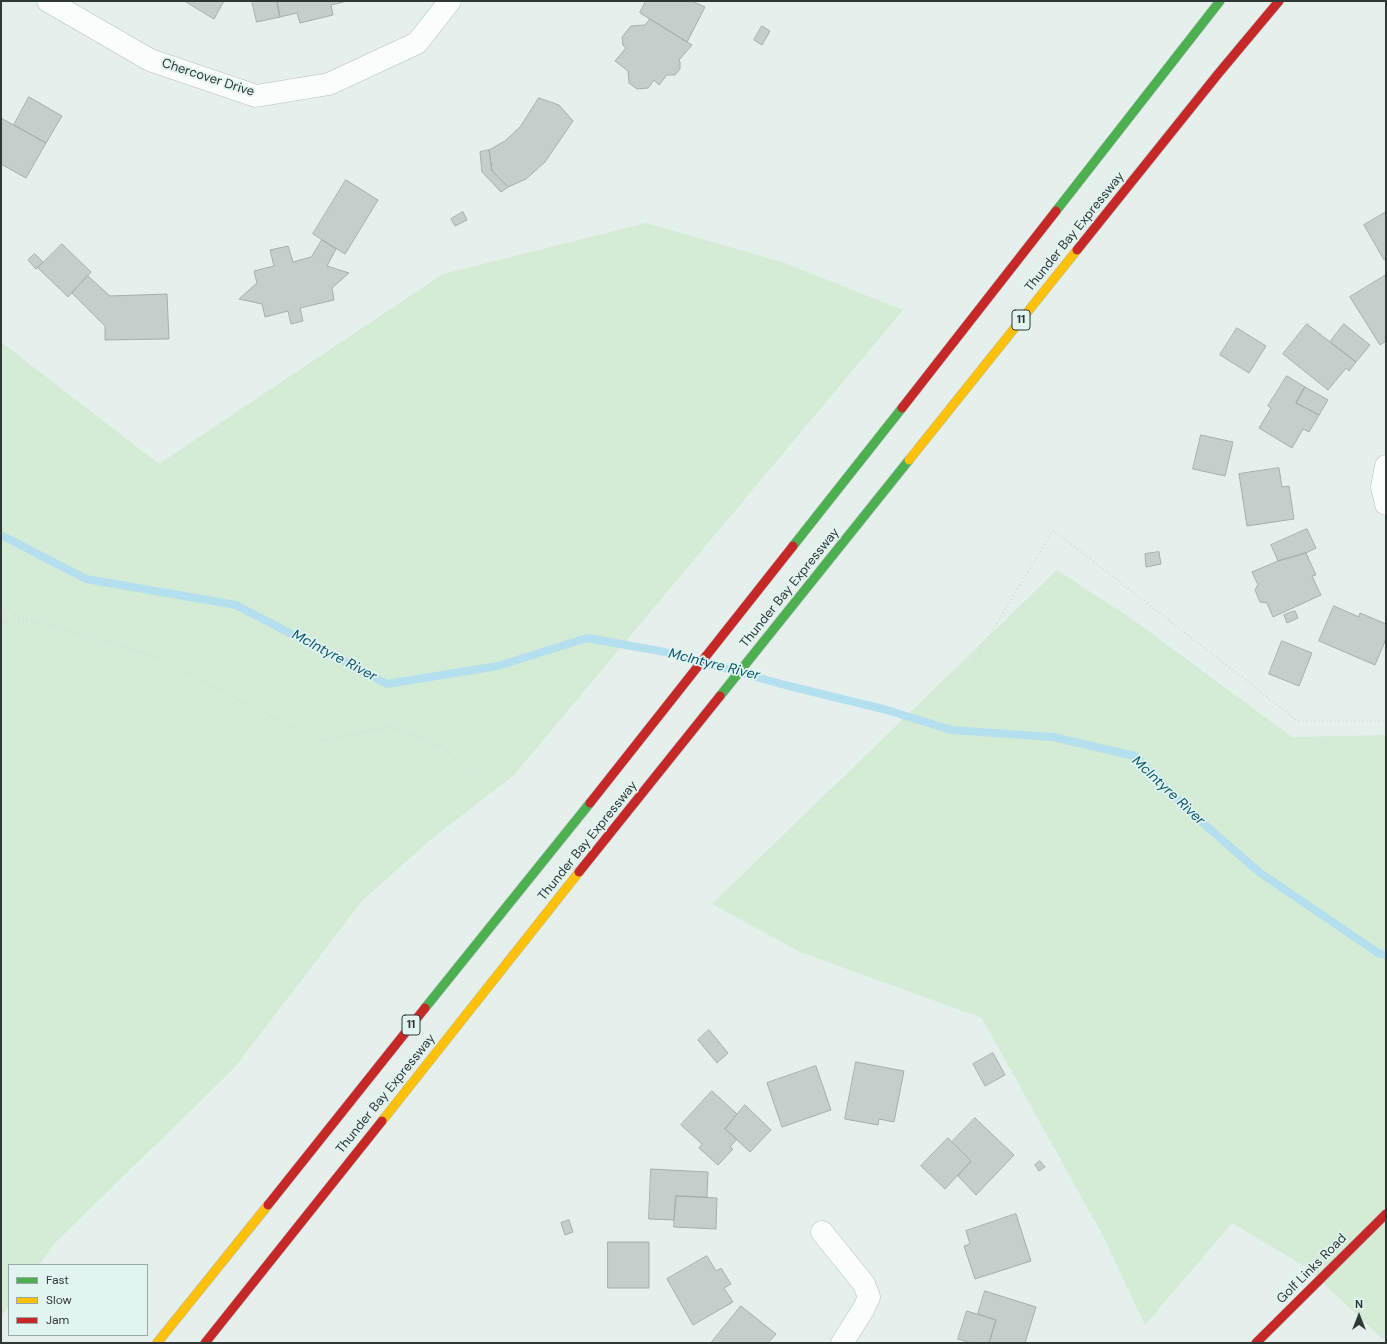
<!DOCTYPE html>
<html>
<head>
<meta charset="utf-8">
<style>
	body { margin:0 }
	#map { position:relative; width:1387px; height:1344px; overflow:hidden; background:#e5f0ed; font-family:"DM Sans",sans-serif }
	canvas { display:block }
	.frame { position:absolute; inset:0; border:2px solid #303836; pointer-events:none }
	.legend { position:absolute; left:8px; top:1264px; width:140px; height:72px; box-sizing:border-box; background:#e1f4f0; border:1px solid #9aa9a6; margin:0; padding:5px 7px; list-style:none; font-size:12px; color:#303836 }
	.legend li { display:flex; align-items:center; gap:8px; height:20px }
	.legend b { width:20px; border:1px solid #9aa9a6 }
	.north { position:absolute; left:1339px; top:1296px; width:40px; height:40px; -webkit-text-stroke:3px #e1f4f0; paint-order:stroke; rotate:0deg; font-size:11px; font-weight:700; line-height:16px; text-align:center; color:#303836 }
	.north::after { content:''; display:block; margin:auto; width:14px; height:18px; background:#303836; clip-path:polygon(50% 0,100% 100%,50% 72%,0 100%) }
</style>
</head>
<body>
<div id="map">
<canvas width="1387" height="1344"></canvas>
<div class="frame"></div>
<ul class="legend">
<li><b style="height:5px;background:#4caf50"></b>Fast</li>
<li><b style="height:5px;background:#ffc107"></b>Slow</li>
<li><b style="height:5px;background:#c62828"></b>Jam</li>
</ul>
<div class="north">N</div>
</div>
<script>
const ctx = document.querySelector('canvas').getContext('2d');
ctx.lineJoin = 'round';
function fillPath(path, color) { ctx.fillStyle = color; ctx.fill(path, 'evenodd'); }
function stroke(path, color, width, dash) { ctx.strokeStyle = color; ctx.lineWidth = width; ctx.lineCap = dash ? 'butt' : 'round'; ctx.setLineDash(dash || []); ctx.stroke(path); }
function write(font, color, halo, rows, align = 'center') {
  ctx.font = font + ' "DM Sans",sans-serif'; ctx.lineWidth = 3.5; ctx.setLineDash([]); ctx.textBaseline = 'middle'; ctx.strokeStyle = halo; ctx.fillStyle = color; for (const [text, x, y, turn = 0] of rows) {
    ctx.save(); ctx.translate(x, y); ctx.rotate((+turn || 0) * Math.PI / 180); ctx.textAlign = isNaN(turn) ? turn : align; if (halo) ctx.strokeText(text, 0, 0); ctx.fillText(text, 0, 0); ctx.restore();
  }
}
fillPath(new Path2D(`
	M646 223 785 263 903 310 514 775 429 841 362 901 235 1067 54 1244 39 1265H9V1306L1 1317V342L159 464 443 274Z
	M1057 570 1132 619 1292 737 1386 735V1342L1306 1267 1232 1223 1145 1325 1103 1236 982 1018 800 952 712 904Z`), '#d4ebd5');
stroke(new Path2D(`
	M1 535 86 579 236 605 387 684 498 666 587 638 665 652 785 685 887 710 951 730 1053 737 1135 756 1188 810 1259 872 1378 953 1386 955`), '#b4dfee', 8);
const building = new Path2D(`
	M186 1H224L214 19 186 2Z
	M252 1H277L280 17 257 22Z
	M277 1H347L331 5 333 15 300 23 297 13 280 17Z
	M646 1H692L705 7 687 42 640 13Z
	M650 19 692 45 679 60 680 62V69L675 75H667L659 85 654 80 648 88 637 89 629 83 628 71 615 61 626 48 623 45 622 37 631 26 645 25Z
	M762 26 770 31 762 45 754 40Z
	M29 97 62 116 46 143 14 125Z
	M539 98 559 105 573 121 545 162 526 179 508 187 492 171 489 150 505 141 520 127Z
	M1 118 46 143 26 178 1 164Z
	M489 150 492 171 508 187 501 192 482 172 480 152Z
	M346 180 378 200 345 254 313 234Z
	M463 212 467 220 455 226 451 219Z
	M1386 212V259L1384 260 1364 225Z
	M322 240 336 249 327 266 349 273 332 288 334 300 300 308 303 321 291 324 288 311 265 317 262 304 239 299 257 283 254 271 274 266 270 250 288 246 293 262 311 257Z
	M62 244 91 272 68 297 38 268Z
	M35 254 43 262 36 269 28 260Z
	M1386 275V341L1380 345 1350 297Z
	M88 276 110 296 167 294 169 339 105 340V326L72 293Z
	M1307 324 1356 362 1349 371 1346 368 1328 390 1283 354Z
	M1344 324 1370 345 1356 362 1330 342Z
	M1237 328 1266 346 1249 373 1220 355Z
	M1287 376 1305 387 1296 403 1319 415 1309 432 1303 429 1292 448 1259 428 1271 408 1268 406Z
	M1305 387 1328 400 1319 415 1296 403Z
	M1201 435 1233 442 1225 476 1193 469Z
	M1279 468 1282 487 1289 486 1294 519 1247 526 1239 474Z
	M1307 529 1316 548 1306 553 1278 561 1271 545Z
	M1159 552 1161 564 1146 567 1145 554Z
	M1306 553 1316 575 1312 576 1321 595 1273 617 1267 603 1260 602 1255 590 1258 585 1252 572 1278 561Z
	M1334 606 1359 617 1360 613 1386 624V639L1375 665 1319 641Z
	M1295 611 1298 618 1287 623 1284 615Z
	M1282 641 1312 653 1299 686 1269 674Z
	M709 1030 728 1053 717 1063 698 1040Z
	M993 1053 1005 1075 985 1086 973 1064Z
	M856 1062 904 1071 894 1122 879 1119 878 1125 845 1119Z
	M816 1066 831 1110 782 1127 767 1083Z
	M712 1091 737 1114 725 1129 737 1139 730 1147 733 1149 718 1165 699 1148 702 1144 681 1125Z
	M745 1105 771 1130 750 1152 725 1129Z
	M975 1118 1014 1155 976 1195 958 1176 971 1161 952 1142Z
	M948 1138 971 1161 945 1189 921 1166Z
	M1040 1161 1045 1167 1039 1171 1035 1165Z
	M651 1169 708 1172 707 1197 676 1196 674 1220 649 1219Z
	M676 1196 717 1198 716 1229 674 1227Z
	M1016 1214 1031 1261 975 1279 964 1246 970 1244 966 1231Z
	M569 1220 573 1232 565 1235 561 1223Z
	M608 1242H649V1288H608Z
	M707 1256 716 1271 721 1268 731 1284 724 1288 733 1302 693 1325 667 1279Z
	M985 1291 1036 1307 1025 1343H989L996 1320 978 1314Z
	M741 1306 776 1334 768 1343H711Z
	M967 1311 996 1320 989 1343H971L958 1339Z`);
fillPath(building, '#c6cecb');
stroke(building, '#a6aeab', 1);
const street = new Path2D(`
	M48 1 150 60 256 96 329 84 417 43 450 1
	M1386 466 1382 487 1386 504
	M822 1232 864 1284 869 1297 863 1310 842 1343`);
const fast = new Path2D(`
	M1056 211 1220 1
	M793 546 902 408
	M720 696 909 460
	M425 1008 590 803`);
const slow = new Path2D(`
	M909 460 1077 250
	M382 1121 579 872
	M157 1343 268 1205`);
const jam = new Path2D(`
	M1077 250 1218 74 1279 1
	M902 408 1056 211
	M590 803 793 546
	M579 872 720 696
	M268 1205 425 1008
	M205 1343 382 1121
	M1256 1343 1386 1214`);
stroke(street, '#b6bebd', 23);
stroke(fast, '#b6bebd', 10);
stroke(slow, '#b6bebd', 10);
stroke(jam, '#b6bebd', 10);
stroke(new Path2D(`
	M1 607 27 619 1 624
	M27 619 152 655 320 741 391 726 445 749 481 782
	M966 675 1053 530 1298 721H1386
	M1376 1343 1386 1333`), '#d9dcdc', 2.5, [1, 3]);
stroke(street, '#fbfdfc', 22);
stroke(fast, '#4caf50', 9);
stroke(slow, '#ffc107', 9);
stroke(jam, '#c62828', 9);
for (const [x, y, w] of [
	[1021,320,18],
	[411,1025,18]
]) { const box = new Path2D(); box.roundRect(x - w / 2, y - 10, w, 20, 3); ctx.fillStyle = '#e1f4f0'; ctx.fill(box); stroke(box, '#303836', 1); }
write('bold 12px', '#303836', null, [
	["11",1021,320],
	["11",411,1025]
]);
write('13px', '#303836', '#e1f4f0', [
	["Chercover Drive",208,78,18],
	["Thunder Bay Expressway",1075,232,-51],
	["Thunder Bay Expressway",790,588,-51],
	["Thunder Bay Expressway",588,841,-51],
	["Thunder Bay Expressway",386,1094,-51],
	["Golf Links Road",1312,1269,-45]
]);
write('italic 14px', '#0a576e', '#e1f4f0', [
	["McIntyre River",334,656,28],
	["McIntyre River",714,665,14],
	["McIntyre River",1168,791,43]
]);
</script>
</body>
</html>
